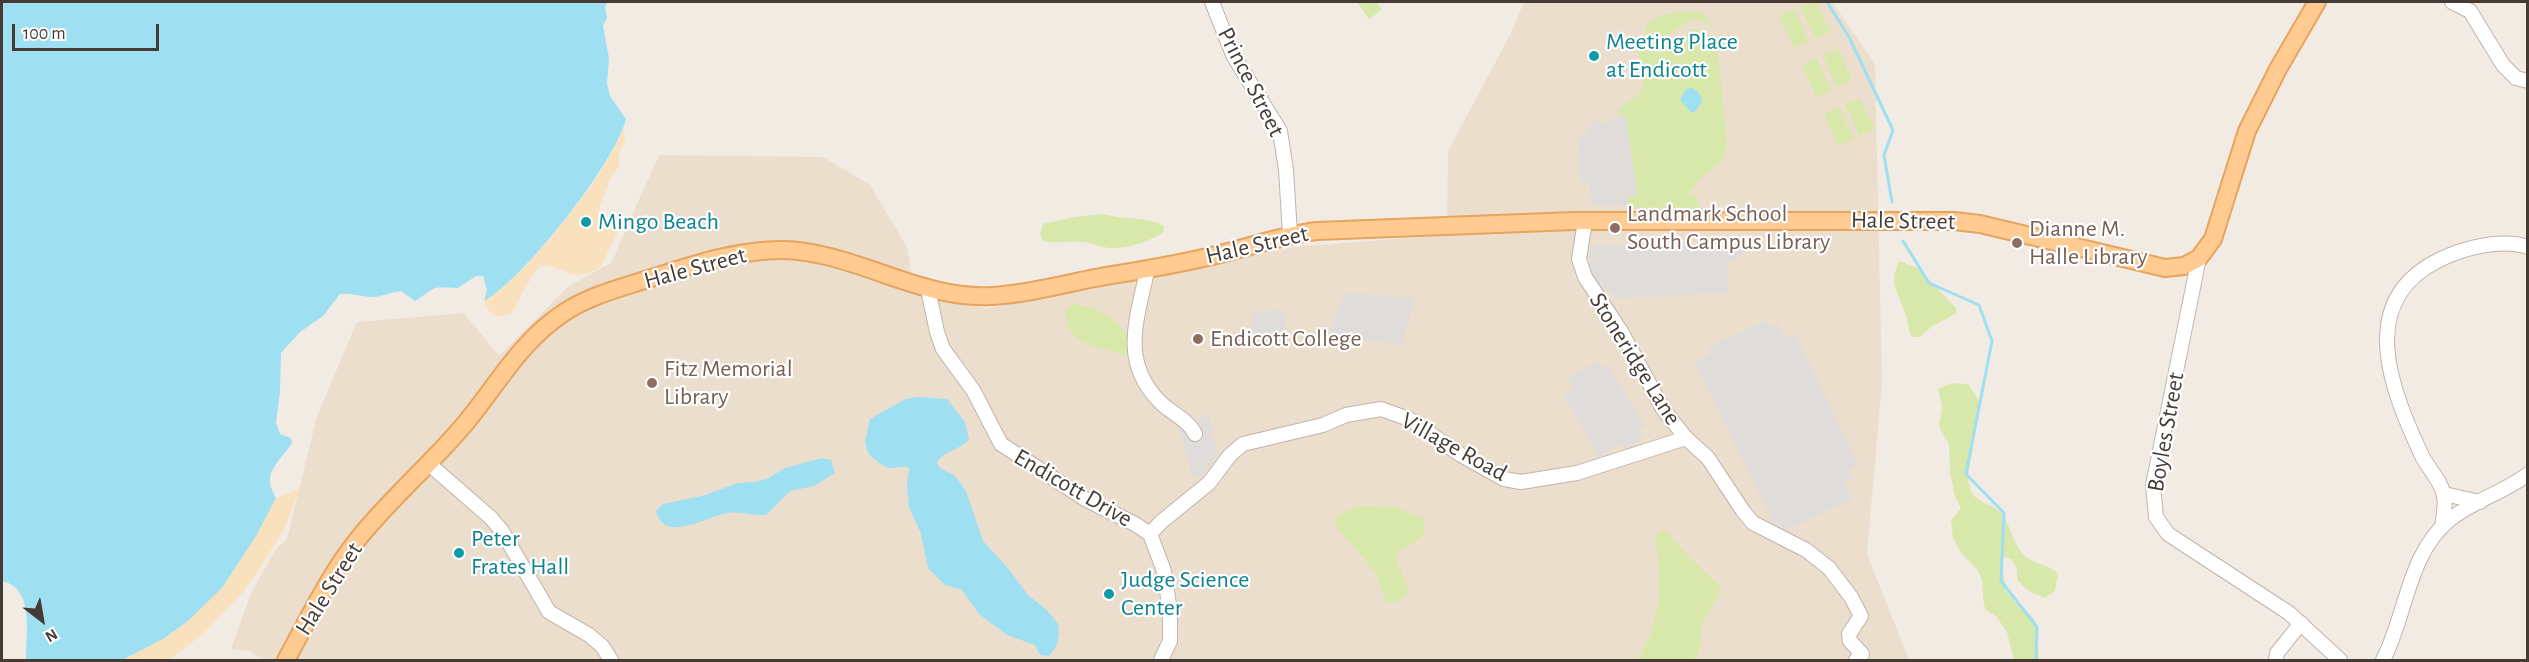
<!DOCTYPE html>
<html>
<head>
<meta charset="utf-8">
<style>
	body { margin:0 }
	#map { position:relative; width:2529px; height:662px; overflow:hidden; background:#f2ebe4; font-family:"Alegreya Sans",sans-serif }
	canvas { display:block }
	.frame { position:absolute; inset:0; border:3px solid #453b34; pointer-events:none }
	.north { position:absolute; left:12px; top:590px; width:60px; height:60px; -webkit-text-stroke:4px #fff; paint-order:stroke; rotate:149deg; font-size:16px; font-weight:700; line-height:24px; text-align:center; color:#453b34 }
	.north::after { content:''; display:block; margin:auto; width:21px; height:27px; background:#453b34; clip-path:polygon(50% 0,100% 100%,50% 72%,0 100%) }
	.scale { position:absolute; left:12px; top:24px; width:147px; height:27px; box-sizing:border-box; border:3px solid #453b34; border-top:0; padding-left:8px; font-size:18px; line-height:21px; white-space:nowrap; color:#453b34; -webkit-text-stroke:4px #fff; paint-order:stroke }
</style>
</head>
<body>
<div id="map">
<canvas width="2529" height="662"></canvas>
<div class="frame"></div>
<div class="north">N</div>
<div class="scale">100 m</div>
</div>
<script>
const ctx = document.querySelector('canvas').getContext('2d');
ctx.lineJoin = 'round';
function fillPath(path, color) { ctx.fillStyle = color; ctx.fill(path, 'evenodd'); }
function stroke(path, color, width, dash) { ctx.strokeStyle = color; ctx.lineWidth = width; ctx.lineCap = dash ? 'butt' : 'round'; ctx.setLineDash(dash || []); ctx.stroke(path); }
function write(font, color, halo, rows, align = 'center') {
  ctx.font = font + ' "Alegreya Sans",sans-serif'; ctx.lineWidth = 4.5; ctx.setLineDash([]); ctx.textBaseline = 'middle'; ctx.strokeStyle = halo; ctx.fillStyle = color; for (const [text, x, y, turn = 0] of rows) {
    ctx.save(); ctx.translate(x, y); ctx.rotate((+turn || 0) * Math.PI / 180); ctx.textAlign = isNaN(turn) ? turn : align; if (halo) ctx.strokeText(text, 0, 0); ctx.fillText(text, 0, 0); ctx.restore();
  }
}
fillPath(new Path2D(`
	M1524 2H1832L1875 64 1882 382 1867 554 1909 660H262L250 651 231 649 251 593 276 549 287 539 317 416 357 322 464 313 499 356 569 286 611 263 659 155 823 157 870 185 907 247 912 277 985 309 1293 247 1447 235 1448 151 1510 35Z`), '#ecdecd');
fillPath(new Path2D(`
	M1357 2H1377L1382 10 1369 19Z
	M1812 2H1816L1830 32 1815 38 1800 7Z
	M1795 9 1809 41 1794 48 1779 16Z
	M1696 11 1704 14 1713 26 1697 20 1689 21 1659 42 1651 40 1645 35C1646 10 1679 14 1696 11Z
	M1693 29C1702 30 1714 36 1717 45L1727 143C1723 169 1716 163 1701 178 1695 183 1694 190 1689 194L1696 196 1701 210 1628 208V196L1637 195 1625 114 1618 116C1618 103 1634 102 1640 92 1648 76 1637 59 1638 43L1651 52H1666Z
	M1838 48 1852 80 1837 87 1823 56Z
	M1817 58 1831 90 1816 97 1802 65Z
	M1860 98 1875 129 1859 136 1845 105Z
	M1839 107 1854 139 1838 146 1824 114Z
	M1104 214C1124 220 1146 216 1164 226V232C1148 242 1128 249 1109 248 1100 247 1091 242 1081 242 1068 241 1056 244 1043 241L1040 234 1043 224 1074 217Z
	M1899 261 1918 268 1956 308V314L1932 326 1920 337H1912C1908 331 1909 326 1907 319 1901 295 1887 287 1899 261Z
	M1072 304C1093 306 1112 314 1125 332 1128 336 1128 345 1130 350L1124 355C1099 346 1066 347 1065 311Z
	M1952 383 1968 384C1985 406 1980 410 1973 434 1970 441 1972 436 1973 443 1973 459 1963 476 1972 493 1979 504 1994 504 2002 514 2011 526 2012 542 2023 554 2033 565 2048 563 2058 574L2055 591 2045 598 2030 592 2017 580V569L2011 559 2006 557 2001 559 2006 591 2020 608 2032 616 2036 623 2039 660H2014L2007 632 1996 616 1986 610 1984 605 1982 580 1977 569 1961 553 1953 538 1951 520 1961 508 1955 497 1950 472 1949 445 1939 426 1942 406 1938 389Z
	M1360 506 1396 507 1424 519C1429 545 1406 542 1395 555L1409 593 1395 603 1387 602 1375 572 1335 525V517L1345 511Z
	M1666 530 1686 554 1719 585 1720 593 1703 622 1699 652 1693 660H1637C1664 615 1660 589 1656 539L1659 533Z`), '#d8e8ab');
fillPath(new Path2D(`
	M624 128 625 143 619 152V166L610 179 599 209 600 214 607 216 618 228 617 234 600 268C568 284 570 267 541 265 534 271 517 302 512 313L497 317 489 311 484 301C521 280 579 205 602 169 611 156 616 141 624 128Z
	M300 488 284 530 255 575 243 592 203 634 169 660H122L163 639 188 621 211 598 222 588 239 562 276 498Z`), '#f9e1be');
fillPath(new Path2D(`
	M1625 114 1638 195 1628 196V206H1592L1589 182 1581 183 1578 141 1597 119 1602 123Z
	M1742 245 1743 254 1728 262V293L1614 298 1611 291 1603 290 1592 278 1590 246Z
	M1345 293 1415 298 1402 346 1329 333Z
	M1284 309 1287 334 1281 345H1270L1250 333 1252 313Z
	M1767 320 1771 327 1778 323 1785 338 1795 333 1858 464 1849 469 1853 477 1844 482 1852 499 1779 534 1695 363 1711 355 1708 348Z
	M1597 361 1601 368 1608 364 1645 426 1639 430 1644 438 1625 449 1621 443 1599 456 1563 395 1574 389 1568 378Z
	M1209 415 1217 456 1199 479 1191 473 1178 423Z`), '#e0dcd9');
fillPath(new Path2D(`
	M2 2H608L605 6 607 18 603 26 609 58 607 84 610 96 626 119C615 163 524 279 484 301L487 290 483 276H476L458 288C428 287 439 286 415 301L401 291C392 292 380 297 373 297 362 297 352 293 340 294L323 316 300 332 281 353 280 392 276 423 280 434 291 438 292 443C277 465 261 473 276 498L256 536 222 588 188 621 163 639 122 660H26C26 635 35 588 2 581Z
	M1691 87 1700 94 1702 100 1697 110 1692 113 1680 100 1686 89Z
	M918 397 947 399 965 422 969 439C961 450 942 451 937 463L940 468 955 476 966 491 983 541 1007 567 1028 595 1047 610 1058 624 1059 635 1056 647 1049 656 1040 655 1035 645 1007 635 979 614 962 590 945 585 928 568 921 534 909 507 907 484 909 468C903 466 901 467 894 468 884 469 875 460 868 453L865 442 870 419 906 399Z
	M822 458 831 460 835 473 814 486 790 491 766 515C753 516 740 511 728 513 710 515 663 545 656 511L663 504 702 496 738 483 755 482 767 479 785 468Z`), '#9edff2');
stroke(new Path2D(`
	M1827 2 1849 37 1893 130 1884 155 1892 202
	M1903 241 1929 283 1979 305 1992 341 1966 474 2004 513 2001 581 2037 627 2036 660`), '#9edff2', 3);
const minor = new Path2D(`
	M1212 2 1233 55 1280 131 1286 170 1290 234
	M2452 2 2470 11 2503 65 2516 78 2528 81
	M1585 221 1579 259 1585 277 1622 333 1663 409 1686 438 1708 458 1743 511 1753 523 1806 550 1829 568 1851 597 1861 616 1849 634 1850 641 1862 654 1856 660
	M2199 258 2153 485 2156 517 2168 534 2289 613 2340 660
	M1147 271C1137 320 1120 360 1159 401 1170 413 1188 419 1195 434
	M928 289 937 332 943 349 973 390 1001 444 1085 499 1135 524 1150 534 1164 571 1170 611V641L1161 660
	M429 464 491 518 502 531 549 612 589 635 602 646 611 660
	M2444 494 2480 502
	M2442 527C2443 518 2446 506 2444 496 2442 482 2428 468 2422 456 2392 391 2354 302 2439 260 2463 248 2501 238 2528 247
	M1150 534 1161 522 1209 483 1230 455 1243 444 1323 425 1346 415 1381 409 1409 419 1461 455 1504 479 1521 482 1577 473 1686 438
	M2276 660 2277 653 2301 623
	M2383 660C2406 616 2408 555 2448 521 2472 501 2503 493 2528 474`);
const major = new Path2D(`
	M286 660C308 620 329 575 358 539 390 499 430 465 463 426 496 387 521 340 565 312 589 296 617 289 645 280 690 266 734 250 782 250 854 251 918 300 992 296 1026 294 1061 285 1095 278 1136 271 1176 265 1216 255 1250 247 1283 235 1317 231L1574 221H1954L1980 224 2165 268 2184 266 2199 258 2213 239 2247 131 2278 69 2317 2`);
stroke(minor, '#c1b4a9', 16);
stroke(major, '#e6a45e', 20);
stroke(minor, '#fff', 14);
stroke(major, '#ffcb90', 16);
for (const [x, y, r, color] of [
	[1594,56,6,"#0f9aa8"],
	[586,222,6,"#0f9aa8"],
	[1615,228,6,"#8d6e63"],
	[2017,243,6,"#8d6e63"],
	[1198,339,6,"#8d6e63"],
	[652,383,6,"#8d6e63"],
	[459,553,6,"#0f9aa8"],
	[1109,594,6,"#0f9aa8"]
]) { const dot = new Path2D(); dot.arc(x, y, r, 0, 2 * Math.PI); ctx.fillStyle = color; ctx.fill(dot); stroke(dot, '#fff', 2); }
write('24px', '#0d838f', '#fff', [
	["Meeting Place",1606,42],
	["at Endicott",1606,70],
	["Mingo Beach",598,222],
	["Peter",471,539],
	["Frates Hall",471,567],
	["Judge Science",1121,580],
	["Center",1121,608]
], 'left');
write('24px', '#453b34', '#fff', [
	["Prince Street",1251,82,63],
	["Hale Street",1903,221,1],
	["Hale Street",1257,245,-13],
	["Hale Street",695,268,-15],
	["Stoneridge Lane",1635,359,58],
	["Boyles Street",2166,432,-80],
	["Village Road",1454,447,29],
	["Endicott Drive",1073,488,30],
	["Hale Street",329,589,-58]
]);
write('24px', '#785e54', '#fff', [
	["Landmark School",1627,214],
	["South Campus Library",1627,242],
	["Dianne M.",2029,229],
	["Halle Library",2029,257],
	["Endicott College",1210,339],
	["Fitz Memorial",664,369],
	["Library",664,397]
], 'left');
</script>
</body>
</html>
